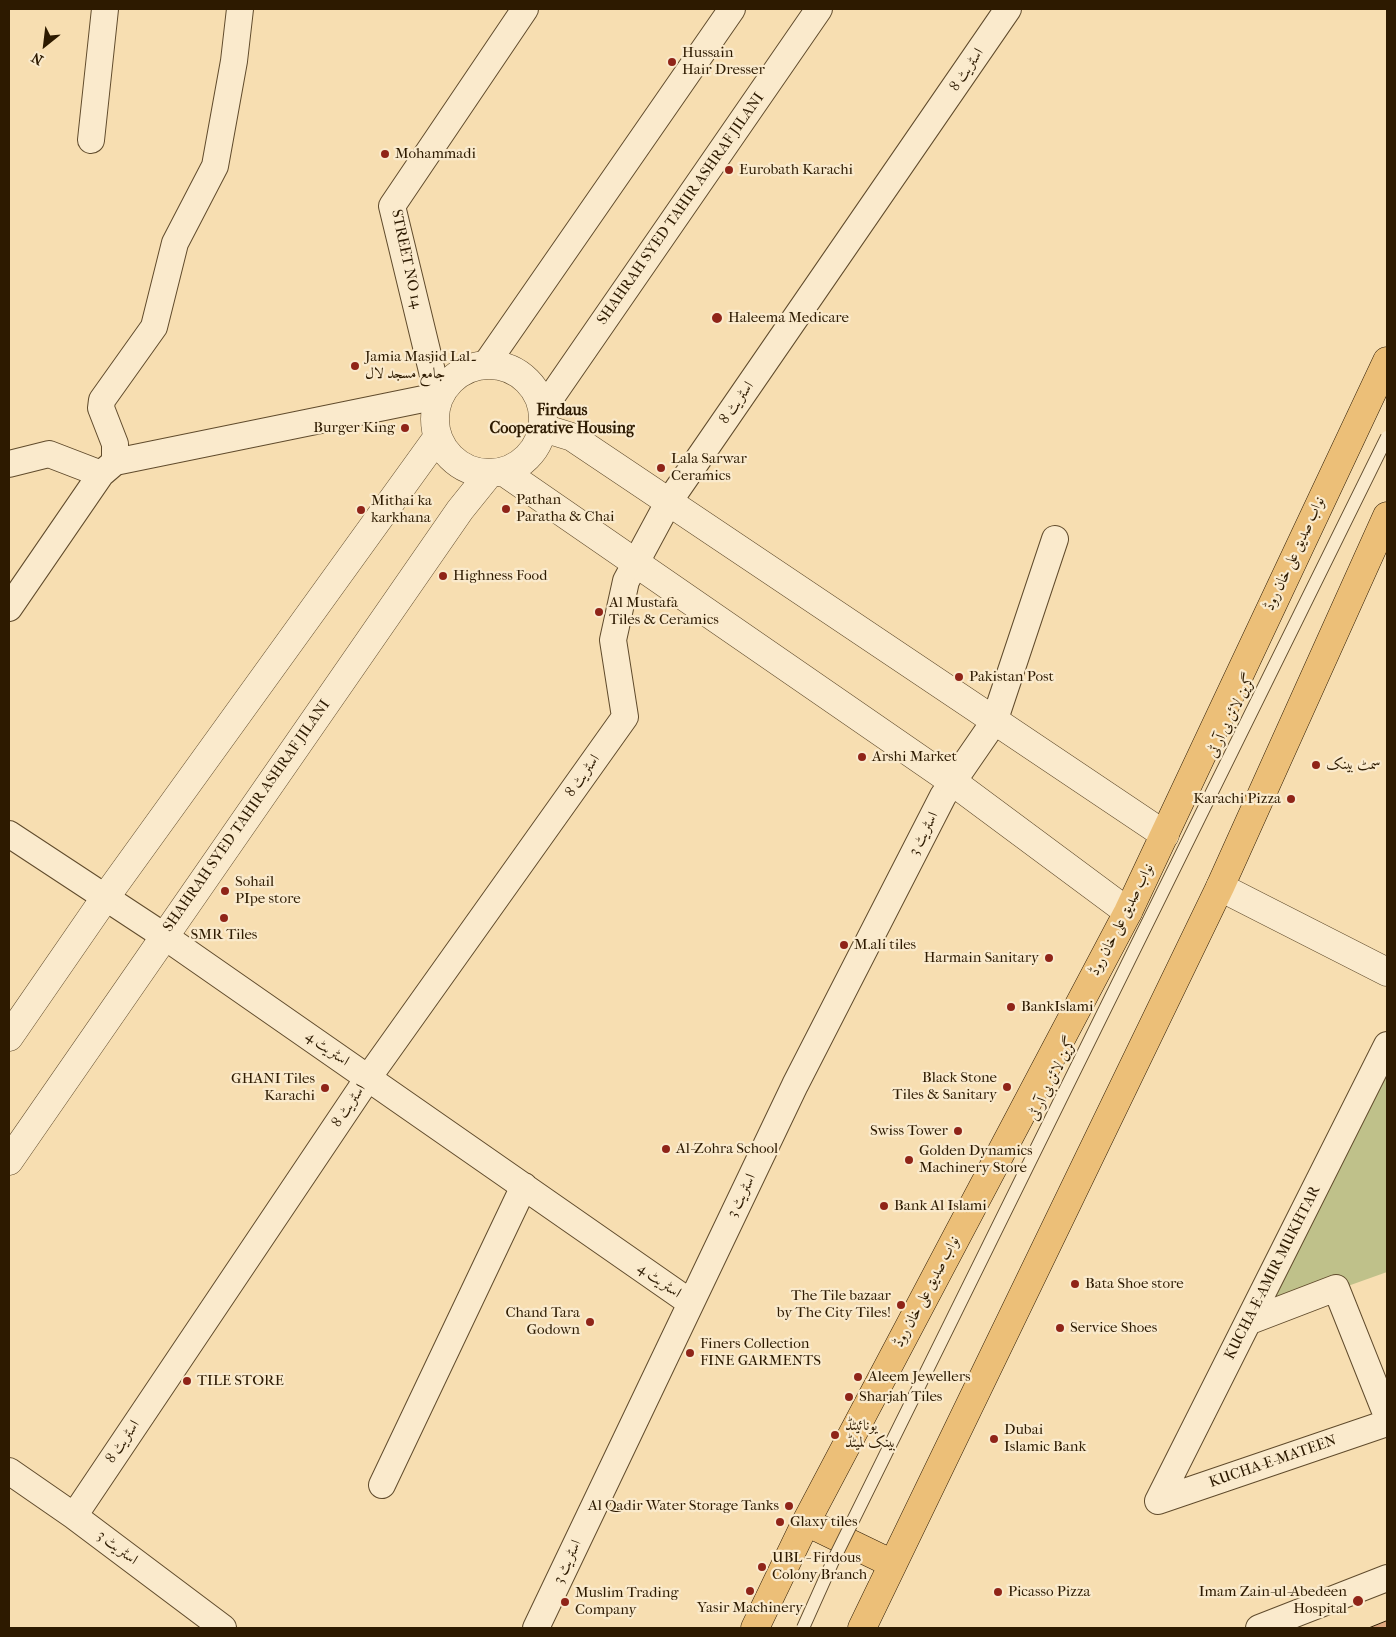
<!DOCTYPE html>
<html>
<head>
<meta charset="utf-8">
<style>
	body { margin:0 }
	#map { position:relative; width:1396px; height:1637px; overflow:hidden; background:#f7deb1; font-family:"IM FELL French Canon",serif }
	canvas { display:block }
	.frame { position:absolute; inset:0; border:10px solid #2d1a00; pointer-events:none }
	.north { position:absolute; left:20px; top:20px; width:50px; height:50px; -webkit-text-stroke:4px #faeacc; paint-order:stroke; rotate:209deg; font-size:14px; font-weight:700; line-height:20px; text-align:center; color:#2d1a00 }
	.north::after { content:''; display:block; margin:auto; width:18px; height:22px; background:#2d1a00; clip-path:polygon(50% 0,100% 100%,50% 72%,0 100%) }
</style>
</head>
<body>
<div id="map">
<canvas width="1396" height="1637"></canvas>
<div class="frame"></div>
<div class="north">N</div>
</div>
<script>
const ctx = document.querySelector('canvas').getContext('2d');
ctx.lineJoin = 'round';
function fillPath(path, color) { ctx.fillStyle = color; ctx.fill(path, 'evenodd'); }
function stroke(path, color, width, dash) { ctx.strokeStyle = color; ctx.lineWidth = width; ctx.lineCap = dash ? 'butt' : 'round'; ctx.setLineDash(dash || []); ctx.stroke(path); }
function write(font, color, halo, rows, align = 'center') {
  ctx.font = font + ' "IM FELL French Canon",Amiri,serif'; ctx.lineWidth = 4.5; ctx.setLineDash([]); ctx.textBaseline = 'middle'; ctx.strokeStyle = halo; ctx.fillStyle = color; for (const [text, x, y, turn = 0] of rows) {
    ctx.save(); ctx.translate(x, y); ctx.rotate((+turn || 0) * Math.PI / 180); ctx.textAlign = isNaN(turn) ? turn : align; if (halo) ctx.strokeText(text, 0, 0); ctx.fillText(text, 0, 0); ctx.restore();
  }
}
fillPath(new Path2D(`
	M1387 1045V1272L1250 1321Z`), '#bfc18a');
const building = new Path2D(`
	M1387 1621V1628H1369Z`);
fillPath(building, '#e1a97f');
stroke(building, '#2d1a00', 1);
const minor = new Path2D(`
	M91 140 105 9
	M486 364 732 9
	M543 409 819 9
	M115 462V444L101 408 102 400 154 327 175 243 215 166 234 61 240 9
	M9 464 49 454 101 474
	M9 608 101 474 115 462 438 396 392 206 525 9
	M9 834 164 936 691 1303
	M1250 1321 1336 1288 1387 1416
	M9 1471 74 1516 223 1628
	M382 1485 524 1186
	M1158 1501 1387 1045
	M1158 1501 1387 1423
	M74 1516 368 1078 625 717 613 640 626 581 668 503 1008 9
	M536 1628 795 1085 943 796 994 722 1055 539
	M1259 1628 1387 1578`);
const tertiary = new Path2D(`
	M435 419a54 54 0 1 1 108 0a54 54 0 1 1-108 0Z
	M543 428 572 437 1165 835
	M504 472 953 782 1128 912
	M1220 887 1387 972
	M9 1037 105 898 437 438
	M9 1161 460 510 489 474`);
const primary = new Path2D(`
	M806 1522 893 1564
	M755 1628 806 1522 1128 912 1387 361
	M862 1628 1220 887 1387 516`);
stroke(minor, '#604b2c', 28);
stroke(tertiary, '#604b2c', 29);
stroke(primary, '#2d1a00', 29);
stroke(minor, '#faeacc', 26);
stroke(tertiary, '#faeacc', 28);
stroke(primary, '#ecbf78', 28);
const serviceBridge = new Path2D(`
	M803 1628 833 1561 1387 437`);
stroke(serviceBridge, '#604b2c', 14, []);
stroke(serviceBridge, '#faeacc', 12);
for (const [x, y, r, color] of [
	[672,62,5,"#8f2418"],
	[385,154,5,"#8f2418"],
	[729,170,5,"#8f2418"],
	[717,318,6,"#8f2418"],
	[355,366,5,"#8f2418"],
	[405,428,5,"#8f2418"],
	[661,468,5,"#8f2418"],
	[506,509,5,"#8f2418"],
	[361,510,5,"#8f2418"],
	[443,576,5,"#8f2418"],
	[599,612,5,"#8f2418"],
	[959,677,5,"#8f2418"],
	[862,757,5,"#8f2418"],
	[1316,765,5,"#8f2418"],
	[1291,799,5,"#8f2418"],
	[225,891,5,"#8f2418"],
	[224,918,5,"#8f2418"],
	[844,945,5,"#8f2418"],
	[1049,958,5,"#8f2418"],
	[1011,1007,5,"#8f2418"],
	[1007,1087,5,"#8f2418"],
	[325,1088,5,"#8f2418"],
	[958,1131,5,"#8f2418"],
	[666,1149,5,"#8f2418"],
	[909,1160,5,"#8f2418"],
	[884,1206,5,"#8f2418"],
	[1075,1284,5,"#8f2418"],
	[901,1305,5,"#8f2418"],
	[590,1322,5,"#8f2418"],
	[1060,1328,5,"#8f2418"],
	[690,1353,5,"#8f2418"],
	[858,1377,5,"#8f2418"],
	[187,1381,5,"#8f2418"],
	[849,1397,5,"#8f2418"],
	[835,1435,5,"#8f2418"],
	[994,1439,5,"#8f2418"],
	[789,1506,5,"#8f2418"],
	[780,1522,5,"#8f2418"],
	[762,1567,5,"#8f2418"],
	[750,1591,5,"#8f2418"],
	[998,1592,5,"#8f2418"],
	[1358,1601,6,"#8f2418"],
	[565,1602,5,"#8f2418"]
]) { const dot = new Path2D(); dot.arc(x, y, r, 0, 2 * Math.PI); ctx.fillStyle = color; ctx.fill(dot); stroke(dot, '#faeacc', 2); }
write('15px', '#2d1a00', '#faeacc', [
	["Hussain",682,53],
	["Hair Dresser",682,70],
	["Mohammadi",395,154],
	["Eurobath Karachi",739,170],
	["Haleema Medicare",728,318],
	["Jamia Masjid Lal۔",365,357],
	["جامع مسجد لال",365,374],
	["Burger King",395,428,"right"],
	["Lala Sarwar",671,459],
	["Ceramics",671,476],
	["Pathan",516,500],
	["Paratha & Chai",516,517],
	["Mithai ka",371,501],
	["karkhana",371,518],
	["Highness Food",453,576],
	["Al Mustafa",609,603],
	["Tiles & Ceramics",609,620],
	["Pakistan Post",969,677],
	["Arshi Market",872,757],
	["سمٹ بینک",1326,765],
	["Karachi Pizza",1281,799,"right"],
	["Sohail",235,882],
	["PIpe store",235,899],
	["SMR Tiles",224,935,"center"],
	["M.ali tiles",854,945],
	["Harmain Sanitary",1039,958,"right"],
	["BankIslami",1021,1007],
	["Black Stone",997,1078,"right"],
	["Tiles & Sanitary",997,1095,"right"],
	["GHANI Tiles",315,1079,"right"],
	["Karachi",315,1096,"right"],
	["Swiss Tower",948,1131,"right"],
	["Al-Zohra School",676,1149],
	["Golden Dynamics",919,1151],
	["Machinery Store",919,1168],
	["Bank Al Islami",894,1206],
	["Bata Shoe store",1085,1284],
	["The Tile bazaar",891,1296,"right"],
	["by The City Tiles!",891,1313,"right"],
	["Chand Tara",580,1313,"right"],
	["Godown",580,1330,"right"],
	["Service Shoes",1070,1328],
	["Finers Collection",700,1344],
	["FINE GARMENTS",700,1361],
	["Aleem Jewellers",868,1377],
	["TILE STORE",197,1381],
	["Sharjah Tiles",859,1397],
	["یونائیٹڈ",845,1426],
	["بینک لمیٹڈ",845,1443],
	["Dubai",1004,1430],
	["Islamic Bank",1004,1447],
	["Al Qadir Water Storage Tanks",779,1506,"right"],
	["Glaxy tiles",790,1522],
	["UBL - Firdous",772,1558],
	["Colony Branch",772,1575],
	["Picasso Pizza",1008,1592],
	["Imam Zain-ul-Abedeen",1347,1592,"right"],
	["Hospital",1347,1609,"right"],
	["Muslim Trading",575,1593],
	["Company",575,1610],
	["Yasir Machinery",750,1608,"center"]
], 'left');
write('15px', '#2d1a00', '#faeacc', [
	["اسٹریٹ 8",967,70,-56],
	["SHAHRAH SYED TAHIR ASHRAF JILANI",681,209,-55],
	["STREET NO 14",406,259,78],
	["اسٹریٹ 8",737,403,-55],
	["نواب صدیق علی خان روڈ",1295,554,-65],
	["گرین لائن بی آر ٹی",1232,716,-64],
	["اسٹریٹ 8",583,776,-55],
	["SHAHRAH SYED TAHIR ASHRAF JILANI",247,816,-55],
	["اسٹریٹ 3",924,834,-63],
	["نواب صدیق علی خان روڈ",1122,920,-63],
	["اسٹریٹ 4",327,1049,35],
	["گرین لائن بی آر ٹی",1053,1079,-64],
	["اسٹریٹ 8",349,1106,-56],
	["اسٹریٹ 3",742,1196,-64],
	["KUCHA-E-AMIR MUKHTAR",1273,1273,-63],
	["اسٹریٹ 4",659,1281,35],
	["نواب صدیق علی خان روڈ",927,1292,-62],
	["اسٹریٹ 8",123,1442,-56],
	["KUCHA-E-MATEEN",1273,1462,-19],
	["اسٹریٹ 3",117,1548,37],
	["اسٹریٹ 3",568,1562,-65]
]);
write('bold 16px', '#2d1a00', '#faeacc', [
	["Firdaus",562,411],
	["Cooperative Housing",562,429]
]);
</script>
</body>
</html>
